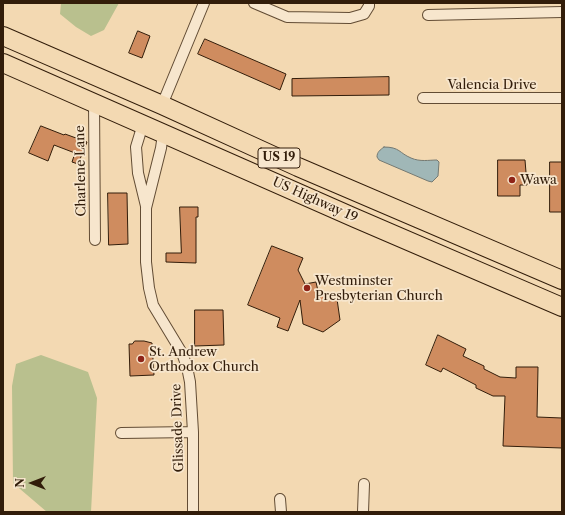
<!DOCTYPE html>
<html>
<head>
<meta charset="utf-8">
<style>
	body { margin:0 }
	#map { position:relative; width:565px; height:515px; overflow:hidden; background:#f3d9b2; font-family:"Libre Caslon Text",serif }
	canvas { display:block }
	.frame { position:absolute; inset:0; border:4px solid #321d0a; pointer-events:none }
	.north { position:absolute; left:12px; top:463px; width:40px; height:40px; -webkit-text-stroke:3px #f7e6cd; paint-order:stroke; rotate:270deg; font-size:11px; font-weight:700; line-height:16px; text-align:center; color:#321d0a }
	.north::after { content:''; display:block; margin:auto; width:14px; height:18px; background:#321d0a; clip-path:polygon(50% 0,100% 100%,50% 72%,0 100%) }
</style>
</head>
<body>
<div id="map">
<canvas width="565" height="515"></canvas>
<div class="frame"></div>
<div class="north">N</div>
</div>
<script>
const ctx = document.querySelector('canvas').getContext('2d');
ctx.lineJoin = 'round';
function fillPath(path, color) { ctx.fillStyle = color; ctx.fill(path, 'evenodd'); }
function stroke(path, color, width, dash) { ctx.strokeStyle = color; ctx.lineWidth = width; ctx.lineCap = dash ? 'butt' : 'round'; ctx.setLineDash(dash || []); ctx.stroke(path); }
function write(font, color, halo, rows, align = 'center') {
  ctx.font = font + ' "Libre Caslon Text",serif'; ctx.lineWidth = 3.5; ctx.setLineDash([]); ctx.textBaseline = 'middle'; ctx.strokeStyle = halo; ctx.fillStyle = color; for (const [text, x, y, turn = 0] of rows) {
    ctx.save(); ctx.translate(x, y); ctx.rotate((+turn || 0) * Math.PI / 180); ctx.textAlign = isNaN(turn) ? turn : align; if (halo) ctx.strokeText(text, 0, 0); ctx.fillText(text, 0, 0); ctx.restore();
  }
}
fillPath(new Path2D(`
	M61 3H119L104 30 91 36 76 27 60 14Z
	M41 355 88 372 97 398 91 512H47L13 483 12 386 16 364Z`), '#b9c08e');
const water = new Path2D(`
	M384 147C400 147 399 153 411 158 420 162 429 160 437 160L439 162 438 176 432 182 428 181 379 160 377 157C377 152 380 150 384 147Z`);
fillPath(water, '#a0b7b7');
stroke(water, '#747972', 1);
const building = new Path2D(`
	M138 31 150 36 142 58 129 53Z
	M205 39 286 74 280 90 198 54Z
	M389 77V95L292 96V79Z
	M41 126 64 135 65 134 87 142 78 164 72 162 75 153 54 145 48 161 29 153Z
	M498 160H525L527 185H520V196H498Z
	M550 162H562V212H550Z
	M108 193H127L128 244 109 245Z
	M180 207H198V217H196V263L166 262V253H181Z
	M272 246 303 258 298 270 305 284 316 282 318 291 337 299 340 320 323 332 303 324 300 300 288 331 277 327 280 318 248 305Z
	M195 310H223L224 345 195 346Z
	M438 335 466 349 463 356 484 366V369L500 377 516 378V367H538L537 417 562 418V448L503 446 505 396H493L476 388V385L443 368 441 372 426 365Z
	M135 341H144L152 343 154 375 130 376 129 344H132Z`);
fillPath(building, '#cf8c5f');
stroke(building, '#321d0a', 1);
const street = new Path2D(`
	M254 3 287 17 350 18 364 14 369 6V3
	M428 15 562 12
	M423 98H562
	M94 102 95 240
	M162 105 204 3
	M143 124 136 147 138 173 146 206
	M163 134 161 148 146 208V262L149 288 153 305 182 353 187 367 190 382 193 432V512
	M121 433 193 432
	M280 499 281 512
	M363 512 364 484`);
const highway = new Path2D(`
	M3 36 162 105 298 167 562 280
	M3 63 355 218 562 307`);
stroke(street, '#624c34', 12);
stroke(highway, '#321d0a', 20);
stroke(street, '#f7e6cd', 10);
stroke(highway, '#f3d9b2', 18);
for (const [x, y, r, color] of [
	[512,180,4,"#8f2418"],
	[307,288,4,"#8f2418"],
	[141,359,4,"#8f2418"]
]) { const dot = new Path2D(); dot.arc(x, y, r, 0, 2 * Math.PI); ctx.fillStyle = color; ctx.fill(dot); stroke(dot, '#f7e6cd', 1.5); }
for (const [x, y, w] of [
	[279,158,42]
]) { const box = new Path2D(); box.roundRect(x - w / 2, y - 10, w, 20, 3); ctx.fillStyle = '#f7e6cd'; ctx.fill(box); stroke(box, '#321d0a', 1); }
write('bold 12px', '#321d0a', null, [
	["US 19",279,158]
]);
write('13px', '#321d0a', '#f7e6cd', [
	["Valencia Drive",492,85],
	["Charlene Lane",81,171,-91],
	["US Highway 19",315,200,24],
	["Glissade Drive",178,428,-92]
]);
write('13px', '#321d0a', '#f7e6cd', [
	["Wawa",520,180],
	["Westminster",315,281],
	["Presbyterian Church",315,296],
	["St. Andrew",149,352],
	["Orthodox Church",149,367]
], 'left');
</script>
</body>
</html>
